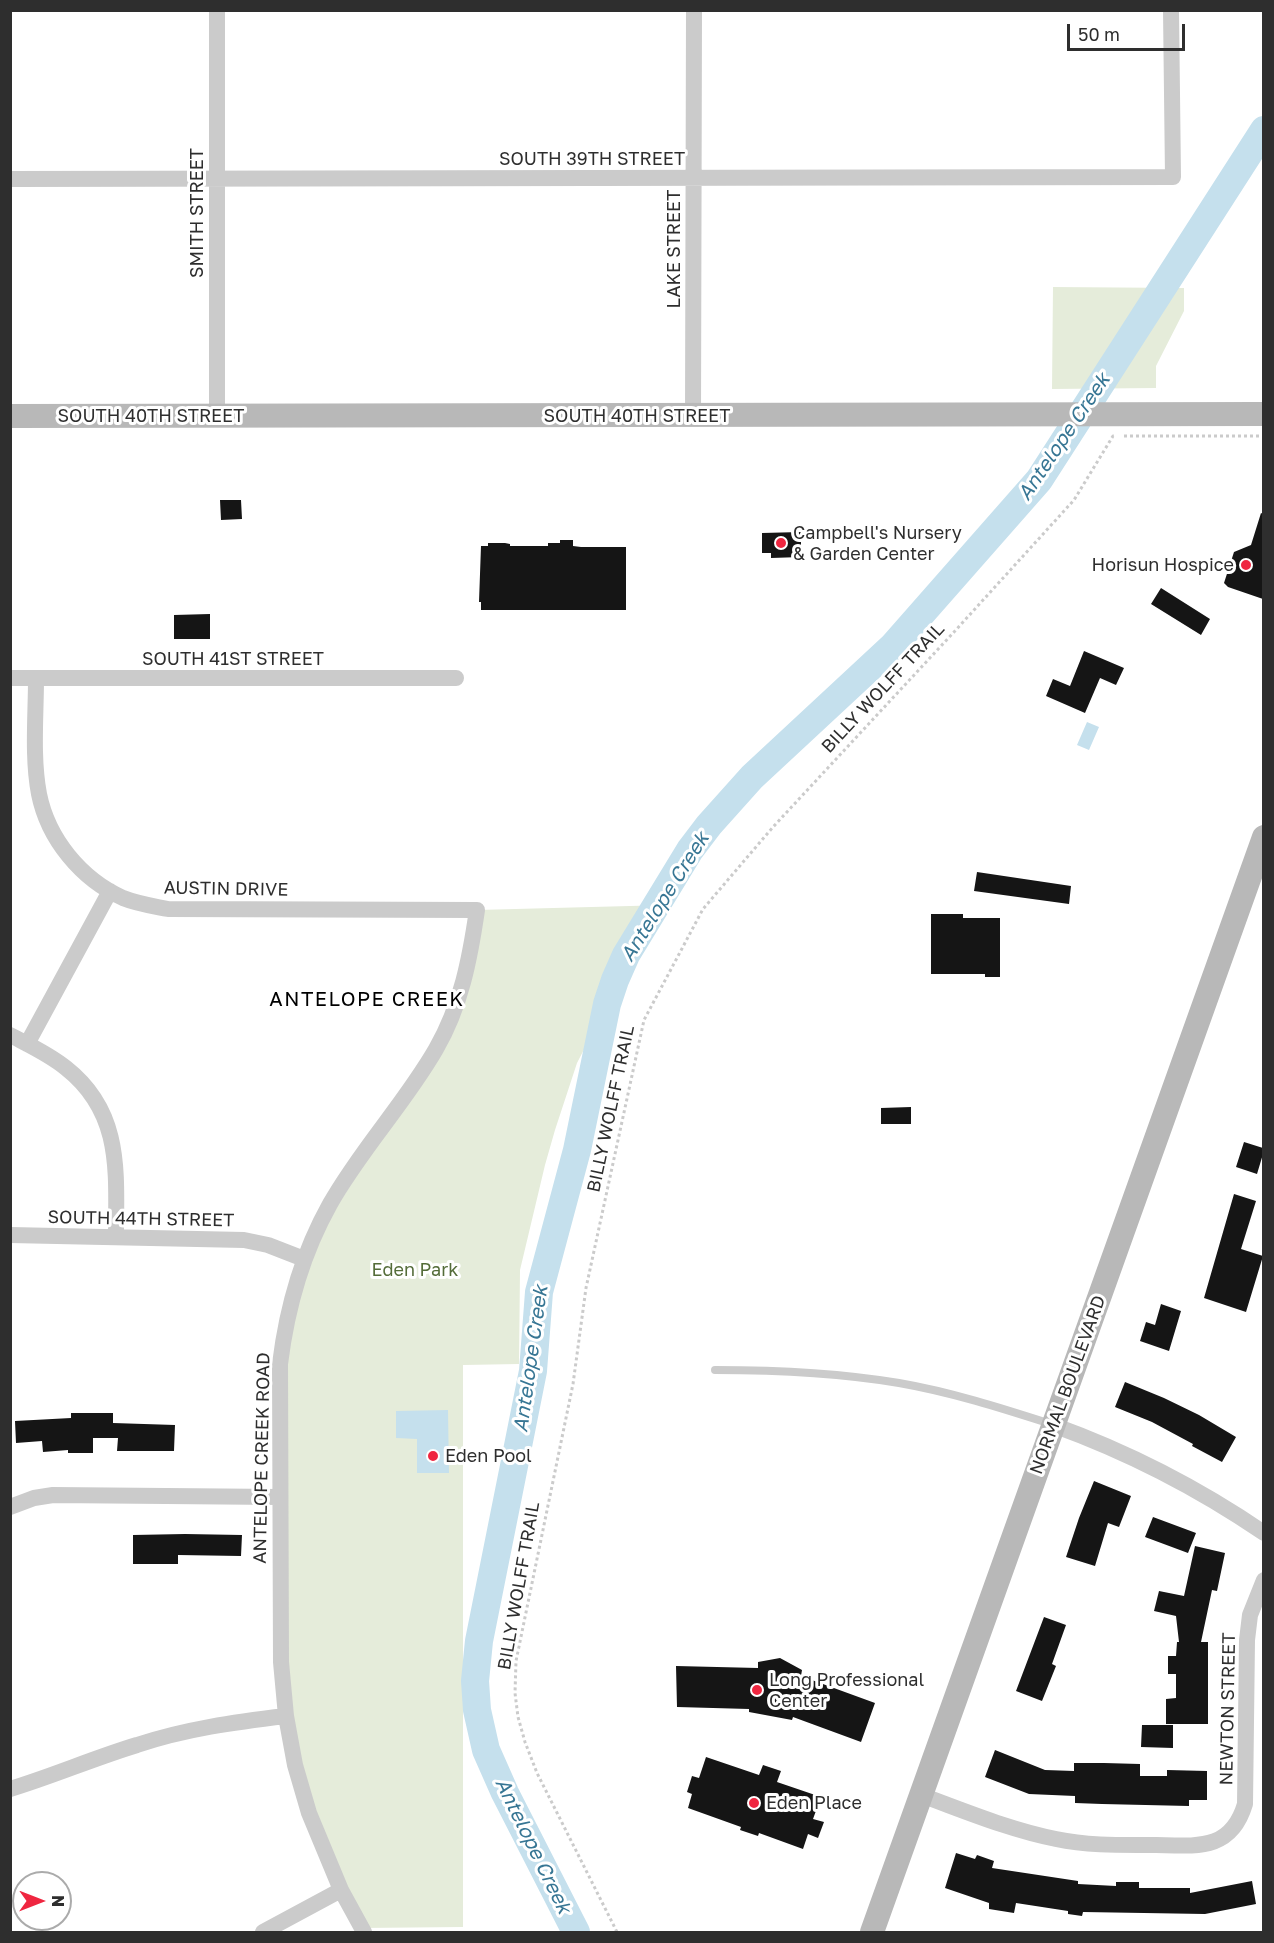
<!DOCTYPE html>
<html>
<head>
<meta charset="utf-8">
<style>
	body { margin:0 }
	#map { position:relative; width:1274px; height:1943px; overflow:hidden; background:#fff; font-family:"Golos Text",sans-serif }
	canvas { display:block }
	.frame { position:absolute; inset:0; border:12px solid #2e2e2e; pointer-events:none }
	.north { position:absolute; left:12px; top:1871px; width:60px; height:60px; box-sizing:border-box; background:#fff; border:2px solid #ababab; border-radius:50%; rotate:90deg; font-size:16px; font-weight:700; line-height:24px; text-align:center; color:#2e2e2e }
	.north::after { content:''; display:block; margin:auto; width:21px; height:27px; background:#ef2640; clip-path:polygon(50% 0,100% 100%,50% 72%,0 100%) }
	.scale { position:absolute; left:1067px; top:24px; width:118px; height:27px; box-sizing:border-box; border:3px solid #2e2e2e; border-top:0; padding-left:8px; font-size:18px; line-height:21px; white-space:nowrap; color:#2e2e2e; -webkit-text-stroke:4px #fff; paint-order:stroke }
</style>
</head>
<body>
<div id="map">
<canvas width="1274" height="1943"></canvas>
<div class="frame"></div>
<div class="north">N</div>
<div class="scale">50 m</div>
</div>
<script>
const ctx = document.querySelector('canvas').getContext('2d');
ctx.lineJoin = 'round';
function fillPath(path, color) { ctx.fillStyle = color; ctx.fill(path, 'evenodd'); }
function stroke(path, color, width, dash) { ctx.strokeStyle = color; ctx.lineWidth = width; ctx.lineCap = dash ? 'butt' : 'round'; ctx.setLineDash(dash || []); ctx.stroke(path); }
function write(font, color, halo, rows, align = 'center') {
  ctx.font = font + ' "Golos Text",sans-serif'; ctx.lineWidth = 6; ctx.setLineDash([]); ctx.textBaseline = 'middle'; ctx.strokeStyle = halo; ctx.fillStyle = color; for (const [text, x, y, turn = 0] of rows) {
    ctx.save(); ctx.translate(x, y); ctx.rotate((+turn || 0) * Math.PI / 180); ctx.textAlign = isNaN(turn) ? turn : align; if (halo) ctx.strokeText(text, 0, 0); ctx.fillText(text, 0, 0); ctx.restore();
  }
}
fillPath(new Path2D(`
	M1053 287 1184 288V311L1156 366V388L1052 389Z
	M668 905 623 974 577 1063 555 1130 545 1165 520 1270 519 1364 463 1365V1927L362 1928 341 1890 286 1716 285 1325 304 1259 437 1048 477 910Z`), '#e5ecda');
fillPath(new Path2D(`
	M1087 722 1099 727 1089 750 1077 745Z
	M448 1410 449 1473H417V1439L396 1438V1411Z`), '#c5e0ed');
stroke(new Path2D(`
	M576 1932 505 1793 486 1750 477 1710 475 1681 479 1641 533 1371 539 1292 577 1150 607 1004 615 980 626 955 690 850 709 825 752 777 893 646 1039 480 1264 130`), '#c5e0ed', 28);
fillPath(new Path2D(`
	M220 500H241L242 519 221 520Z
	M1261 513 1263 514V599L1228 587 1224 583 1234 552 1251 545Z
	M801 532V557L771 558V553H762V533Z
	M560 540H573V546L581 547H626V610H481V602H479L481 546H488V543H505L510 544V546H548V543H560Z
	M1161 588 1210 619 1201 635 1151 604Z
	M210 614V639H174V615Z
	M1084 651 1124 668 1116 685 1100 678 1085 713 1046 696 1053 679 1070 686Z
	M977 872 1071 886 1069 904 974 891Z
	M931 914H963V918H1000V977H985V974H931Z
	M911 1107V1124H881V1108Z
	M1244 1142 1263 1148V1154L1257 1174 1236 1167Z
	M1234 1194 1256 1201 1241 1249 1263 1256 1246 1312 1204 1298Z
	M1161 1304 1181 1311 1169 1351 1140 1341 1146 1322 1155 1325Z
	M1125 1382 1164 1398 1199 1415 1236 1437 1222 1462 1192 1446 1193 1444 1152 1422 1115 1407Z
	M71 1413H113V1423L175 1425 174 1451H117L118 1438H93V1453H68V1450L43 1452 42 1441 16 1443 15 1421 71 1418Z
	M1094 1481 1131 1496 1119 1527 1108 1523 1095 1566 1066 1557 1079 1518Z
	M1153 1517 1196 1533 1188 1553 1145 1537Z
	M185 1534 242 1535 241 1556 178 1555V1564H133V1535Z
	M1195 1546 1225 1553 1217 1591 1212 1590 1201 1642H1208V1724H1166V1699L1176 1698V1674H1168V1656H1176L1177 1642H1179L1176 1616 1154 1611 1159 1591 1184 1596Z
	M1044 1617 1066 1625 1052 1664 1056 1666 1042 1701 1016 1691Z
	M780 1658 802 1670 801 1676 875 1703 861 1742 793 1717 792 1720 749 1712V1709L677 1707 676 1666 758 1668V1662Z
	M1142 1725H1173V1748L1141 1747Z
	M995 1750 1045 1770 1074 1771V1763H1104L1140 1764V1776H1167V1770L1207 1771V1800H1189V1806L1102 1804 1075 1803V1796L1029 1794 985 1777Z
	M706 1757 759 1775 763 1765 781 1771 777 1782 821 1797 813 1819 824 1822 818 1838 808 1834 803 1849 759 1833 758 1836 740 1830 741 1827 688 1808 692 1794 687 1792 692 1776 699 1778Z
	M956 1853 975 1859 977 1855 994 1861 992 1868 1078 1881V1884L1116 1886V1882H1139V1888H1190V1893L1252 1881 1256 1904 1205 1914 1083 1912 1082 1916 1068 1914V1911L1016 1903 1014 1913 989 1909V1903L945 1888Z`), '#151515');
stroke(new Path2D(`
	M1124 436H1264
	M617 1932 537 1773 525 1742 518 1717 515 1693 516 1661 573 1384 586 1288 644 1020 703 909 773 827 954 632 1074 500 1113 436H1115`), '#cbcbcb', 3, [3, 3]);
stroke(new Path2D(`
	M715 1370C777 1370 839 1373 899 1383 951 1392 1001 1408 1051 1424`), '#cbcbcb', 8);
stroke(new Path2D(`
	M10 179 1173 177 1171 10
	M217 416V10
	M693 416 694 10
	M10 678H456
	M36 678C36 716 32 757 39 794 48 839 81 879 123 898 138 904 153 906 168 909L477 910C470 958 461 1006 436 1049 405 1103 361 1149 330 1204 302 1254 287 1307 280 1364L281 1662 286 1716 295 1765 309 1813 341 1890 364 1932
	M10 1035C29 1045 49 1054 66 1068 123 1113 116 1173 116 1237
	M27 1044 110 891
	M10 1235 244 1240 268 1245 304 1259
	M1053 1425C1128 1452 1198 1488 1264 1533
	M10 1507 34 1498 53 1495 279 1497
	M10 1789C53 1776 94 1758 137 1745 185 1729 235 1722 286 1716
	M921 1795C965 1811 1010 1830 1056 1839 1089 1846 1122 1845 1156 1845 1197 1846 1231 1851 1245 1804L1247 1640 1250 1615 1264 1580
	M263 1932 341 1890`), '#cbcbcb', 16);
stroke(new Path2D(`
	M10 416 1264 414
	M872 1932 1264 837`), '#b8b8b8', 24);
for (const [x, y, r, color] of [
	[781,543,6,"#ef2640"],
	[1246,565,6,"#ef2640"],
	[433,1456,6,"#ef2640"],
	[757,1690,6,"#ef2640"],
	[754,1803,6,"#ef2640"]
]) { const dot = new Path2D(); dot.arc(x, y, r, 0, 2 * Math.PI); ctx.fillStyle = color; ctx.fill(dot); stroke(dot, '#fff', 2); }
write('18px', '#2e2e2e', '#fff', [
	["SOUTH 39TH STREET",592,159],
	["SMITH STREET",197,213,-90],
	["LAKE STREET",674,249,-90],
	["SOUTH 40TH STREET",151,416],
	["SOUTH 40TH STREET",637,416],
	["SOUTH 41ST STREET",233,659],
	["BILLY WOLFF TRAIL",883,688,-47],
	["AUSTIN DRIVE",226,889,1],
	["BILLY WOLFF TRAIL",611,1109,-78],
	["SOUTH 44TH STREET",141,1219,1],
	["NORMAL BOULEVARD",1068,1385,-70],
	["ANTELOPE CREEK ROAD",262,1458,-89],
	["BILLY WOLFF TRAIL",519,1586,-80],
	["NEWTON STREET",1228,1709,-89]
]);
write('18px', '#2e2e2e', '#fff', [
	["Campbell's Nursery",793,533],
	["& Garden Center",793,554],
	["Horisun Hospice",1234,565,"right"],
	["Eden Pool",445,1456],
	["Long Professional",769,1680],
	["Center",769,1701],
	["Eden Place",766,1803]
], 'left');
write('18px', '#546c39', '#fff', [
	["Eden Park",415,1270]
]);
write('italic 20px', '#377694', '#fff', [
	["Antelope Creek",1064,437,-56],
	["Antelope Creek",665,897,-58],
	["Antelope Creek",531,1359,-82],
	["Antelope Creek",533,1846,64]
]);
ctx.letterSpacing = '1.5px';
write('20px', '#000', '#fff', [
	["ANTELOPE CREEK",367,1000]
]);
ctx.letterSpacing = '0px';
</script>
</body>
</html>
